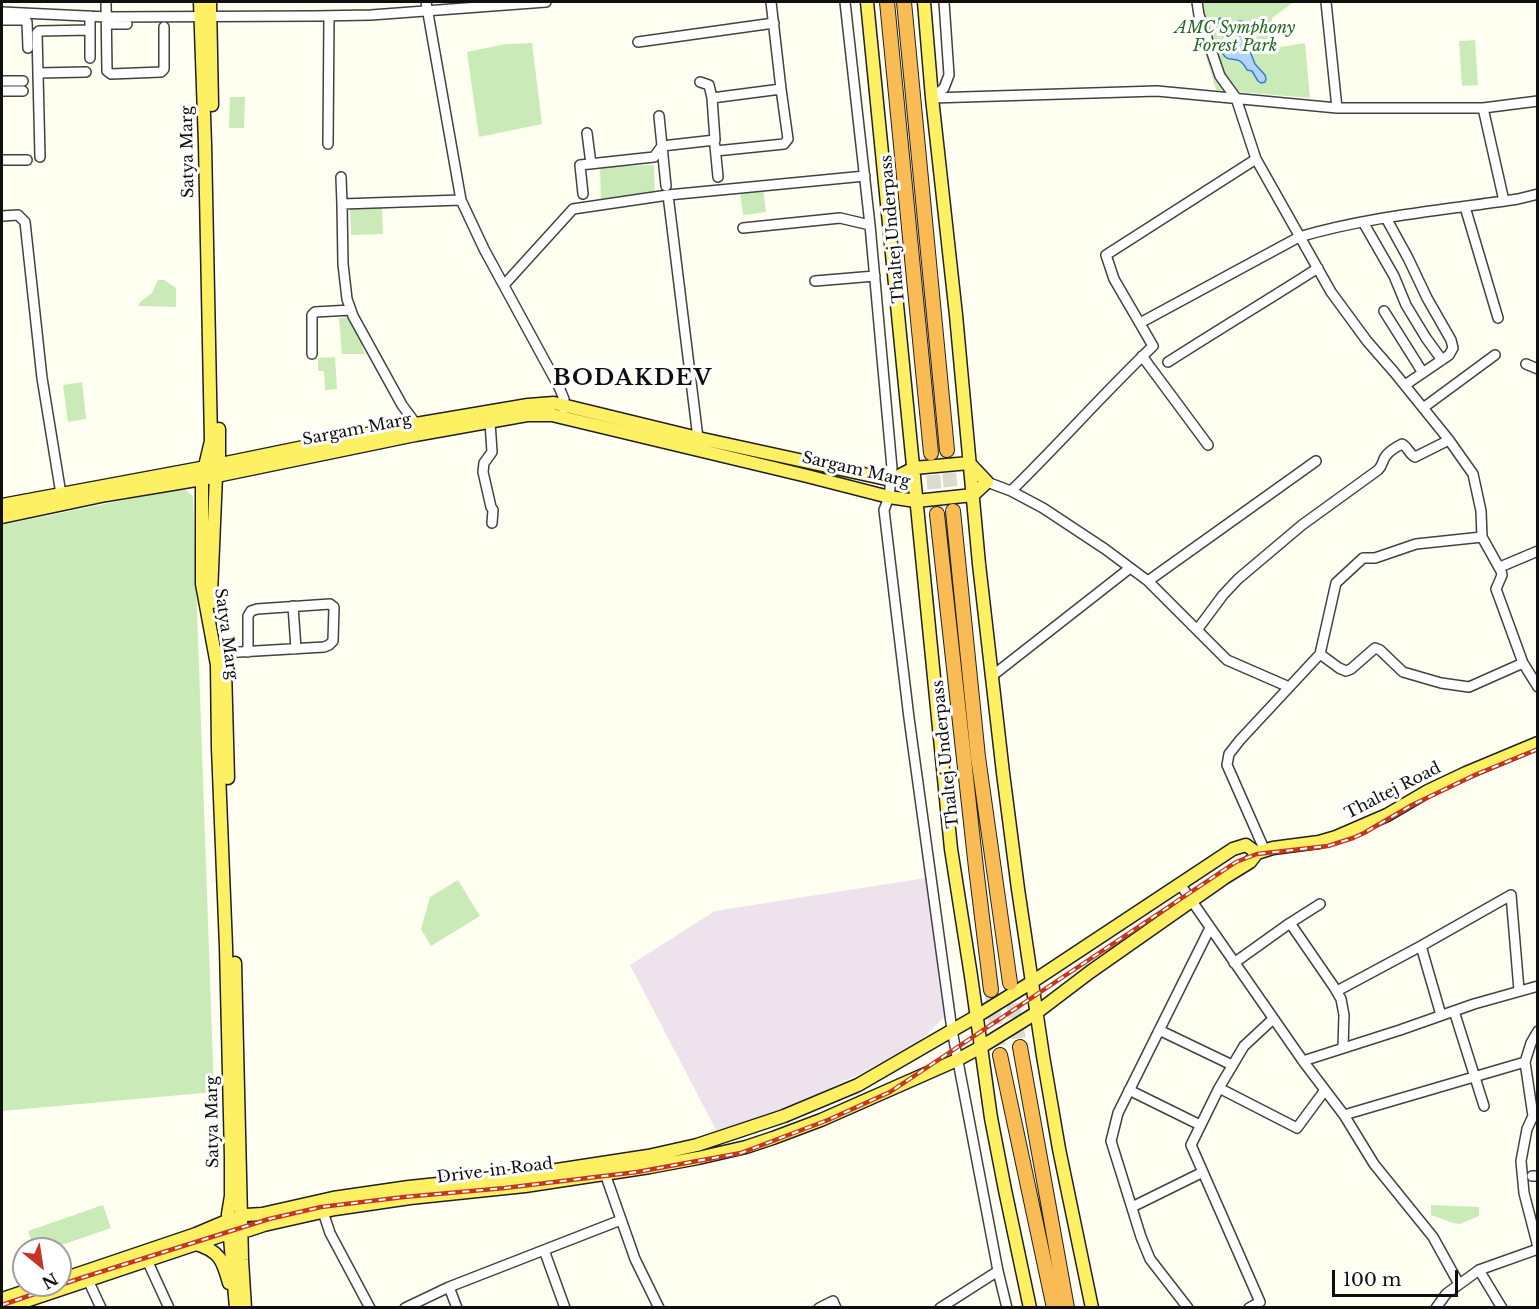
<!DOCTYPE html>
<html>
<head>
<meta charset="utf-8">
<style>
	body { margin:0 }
	#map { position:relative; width:1539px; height:1309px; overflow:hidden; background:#fffff1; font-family:"Libre Baskerville",serif }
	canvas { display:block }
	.frame { position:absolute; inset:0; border:3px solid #0f0f0f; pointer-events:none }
	.north { position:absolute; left:12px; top:1237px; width:60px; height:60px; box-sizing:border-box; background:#fff; border:2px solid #9f9f9f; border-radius:50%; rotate:150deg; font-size:16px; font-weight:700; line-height:24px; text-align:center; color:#0f0f0f }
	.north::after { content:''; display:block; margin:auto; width:21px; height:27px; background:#c53521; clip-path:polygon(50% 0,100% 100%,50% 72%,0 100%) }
	.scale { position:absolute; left:1332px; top:1270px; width:126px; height:27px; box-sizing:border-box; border:3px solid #0f0f0f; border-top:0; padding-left:8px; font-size:18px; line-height:21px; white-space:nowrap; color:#0f0f0f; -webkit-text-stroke:4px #fff; paint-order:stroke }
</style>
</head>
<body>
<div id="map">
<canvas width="1539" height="1309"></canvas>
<div class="frame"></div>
<div class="north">N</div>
<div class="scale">100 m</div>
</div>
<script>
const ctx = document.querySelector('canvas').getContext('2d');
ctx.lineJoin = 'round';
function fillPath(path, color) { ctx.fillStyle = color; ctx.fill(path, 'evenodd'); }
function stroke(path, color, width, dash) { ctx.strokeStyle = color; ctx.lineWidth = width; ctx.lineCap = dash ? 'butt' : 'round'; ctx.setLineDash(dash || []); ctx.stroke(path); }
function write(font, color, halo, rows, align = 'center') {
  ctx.font = font + ' "Libre Baskerville",serif'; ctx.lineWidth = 6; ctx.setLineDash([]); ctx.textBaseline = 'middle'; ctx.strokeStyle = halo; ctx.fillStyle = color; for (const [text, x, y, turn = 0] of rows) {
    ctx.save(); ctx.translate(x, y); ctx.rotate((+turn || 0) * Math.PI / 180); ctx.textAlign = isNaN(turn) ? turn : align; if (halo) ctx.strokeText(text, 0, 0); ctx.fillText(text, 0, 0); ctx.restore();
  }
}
fillPath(new Path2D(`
	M925 878 946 1015 921 1040 864 1072 773 1115 716 1130 630 965 715 911Z`), '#eee3ed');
fillPath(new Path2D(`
	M1199 2H1294L1272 18 1270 44 1276 48 1305 43 1310 98 1216 90 1202 43Z
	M1475 40 1478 85 1462 86 1459 41Z
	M532 43 542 124 479 137 467 52 506 44Z
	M230 97H245L244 128H229Z
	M654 165 655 198 601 199 600 167Z
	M763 188 766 212 743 215 740 192Z
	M382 207 383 234 351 235 350 208Z
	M158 280H164L176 288V307L138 306 140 302 152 293Z
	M352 317 365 354H342L339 318Z
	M335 357 337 389 325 390 324 371H318V358Z
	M82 382 86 419 68 422 63 385Z
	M173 490H186L193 497 214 1092 2 1111V525Z
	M458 880 480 916 431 946 421 929 430 897Z
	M103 1205 111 1228 50 1249H34L28 1231Z
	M1431 1205 1479 1207V1216L1460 1224 1453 1223 1431 1215Z`), '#caebb8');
const water = new Path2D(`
	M1220 18 1228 23 1233 24 1240 21 1244 22 1248 27 1249 32 1246 41 1255 64 1265 75 1266 79 1265 82 1261 83 1258 81 1252 71 1247 70C1238 52 1229 65 1223 54 1218 45 1234 42 1230 27L1218 23 1217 21Z`);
fillPath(water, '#b3d3f8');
stroke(water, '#377bd2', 1.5);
stroke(new Path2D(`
	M947 452 953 511
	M931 454 937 514
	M1010 983 1020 1047
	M991 990 1000 1055`), '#dbdbcf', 14, [14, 7]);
const minor = new Path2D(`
	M106 2 107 71 111 74 161 72 164 69V27
	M426 2 461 200 484 249 559 387 564 399V409
	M845 2 870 225 892 468 889 497 884 510 909 718 952 1030 998 1271 1007 1308
	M1326 2 1337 108
	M2 12 107 17 315 16 371 15 546 2
	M2 20H25L27 22 28 48
	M107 24H127
	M90 30V58
	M638 42 774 23
	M39 73 86 72
	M2 81H23
	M700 82 709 85 712 98
	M2 91H23
	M932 98 1157 91 1337 108H1483L1538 101
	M932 98 944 88 949 75 944 2
	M1483 108 1504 201
	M659 116 666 186
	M587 133 591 164
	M328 144 329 16
	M715 146 718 177
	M716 151 784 144 788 139 781 89
	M40 157 37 33 39 31 90 30V16
	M1256 159 1331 292 1367 341 1394 372 1449 440 1473 474 1481 511 1482 537
	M2 160H27
	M341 177 342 204
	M583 194 580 165 654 157 662 146 715 140 712 98 781 89 771 2
	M1465 207 1498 318
	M2 216 18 215 25 222 42 378 61 494
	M1386 218 1408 258 1427 298 1451 340 1453 348 1449 355 1405 385
	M1363 222 1394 276 1406 305 1426 338 1442 360
	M743 228 840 218 870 225
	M815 281 875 276
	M504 285 573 209 668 195
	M1384 311 1423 373
	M1140 323 1299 237C1370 216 1445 210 1518 199L1538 194
	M312 354V315L315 312 351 310
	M1142 356 1208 445
	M1168 362C1218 330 1268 300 1318 268
	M1526 364 1538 369
	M1423 408 1495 355
	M490 422 492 452 484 463 483 472 491 507 493 510 492 523
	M416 424 402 405 353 316 347 299 343 264 342 204 461 200
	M697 443 698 438 668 195 865 176
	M987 482 1011 491C1059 444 1104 393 1153 346L1114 279 1106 255 1256 159 1236 98 1220 76 1199 15 1197 2
	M1011 491 1043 508 1105 549 1148 581 1227 660 1289 687
	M1500 567 1538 551
	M1148 581 1316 461
	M293 606 296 649
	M1197 630 1223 595 1238 579 1302 525 1378 470C1383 465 1382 462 1385 457 1389 451 1396 447 1402 444 1408 447 1409 454 1415 457L1449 440
	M222 653 324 647 329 645 333 641 334 607 330 604 257 609 251 611 248 616V652
	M1320 654 1339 668 1346 671 1351 669 1375 648 1380 650 1403 672 1441 683 1469 687 1523 663 1538 687
	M992 676 1130 568
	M1265 851 1227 765 1229 754 1240 740 1320 654 1336 583 1363 558H1375L1416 544 1482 537 1501 571 1502 575 1496 589 1523 663
	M1180 884 1303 1061 1344 1115 1525 1062
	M1290 923 1320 904
	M1421 946 1441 1015
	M1234 963 1290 923 1334 987 1341 999 1344 1015 1343 1048
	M1337 991 1421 946 1511 895 1519 990
	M1454 1011 1484 1106
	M1159 1030 1232 1065
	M1538 1031 1531 1043 1525 1062 1533 1116 1527 1129 1521 1161 1524 1193 1538 1247
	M1303 1061 1400 1030 1474 1004 1538 986
	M1219 1088 1297 1128 1325 1090
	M1129 1090 1200 1125
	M1344 1115 1374 1164 1433 1237 1459 1284
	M603 1168 635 1259 659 1308
	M1532 1176H1538
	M1132 1207 1203 1172
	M323 1212 330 1233 370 1308
	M147 1260 169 1308
	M1479 1270 1502 1308
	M88 1280 101 1308
	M449 1287 544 1250
	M405 1308 449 1287 457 1308
	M565 1308 544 1250 621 1220
	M819 1308 833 1301 836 1308
	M940 1308 998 1271
	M1188 1308 1150 1259 1141 1237 1111 1141 1118 1113 1210 928
	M1249 1308 1260 1302 1191 1145 1219 1088 1244 1046 1273 1019
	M1436 1308 1446 1294 1479 1270 1538 1249`);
const major = new Path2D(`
	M200 2 205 144 211 441 202 479V584L217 665 218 748 226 947 231 1157V1196L228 1214 236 1308
	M210 2 212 105
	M867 2 951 849 971 976 991 1118 1005 1190 1030 1308
	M924 2 932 98 956 315 979 564 1003 773 1018 889 1043 1056 1059 1149 1092 1308
	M2 505 206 467 416 424 528 405 554 403 698 438 891 480 914 468 969 463 987 482 973 495 916 501 889 497 807 476 552 415H527L415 435 202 479 106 495 2 517
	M212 602 211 594 216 476 219 464V429
	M222 652 225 669 228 778
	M235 963 242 1260 245 1308
	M196 1244C220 1251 223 1261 229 1283
	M60 1280 196 1234 229 1220 246 1215 262 1214 333 1198 409 1187 524 1175 648 1156 697 1145 784 1116 858 1085 977 1016 1032 982 1233 849 1246 845 1257 853
	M2 1299 44 1285
	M5 1308 223 1235 249 1230 264 1225 335 1209 410 1198 525 1186 650 1167 698 1158 746 1147 773 1138 821 1120 957 1060 981 1047 1036 1013 1090 972 1224 878 1250 862 1257 853 1273 848 1319 842 1336 837 1387 815 1428 791 1466 773 1538 743`);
const highway = new Path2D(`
	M887 2 931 453
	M904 2 947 450
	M953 511 978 757 1010 983
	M937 514 976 868 991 990
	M1020 1047 1067 1308
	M1000 1055 1054 1308`);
stroke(minor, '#424242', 12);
stroke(major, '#202020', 15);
stroke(highway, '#202020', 16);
stroke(minor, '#fff', 9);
stroke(major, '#fdf163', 12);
stroke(highway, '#f9bc55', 14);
const rail = new Path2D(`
	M2 1305 81 1278 269 1219 321 1207 404 1197 505 1188 637 1172 741 1153 828 1120 890 1092 1236 862 1257 854 1328 846 1353 838 1364 833 1412 805 1477 774 1538 749`);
stroke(rail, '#c53521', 4.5);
stroke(rail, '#fff', 2, [7]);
write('italic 16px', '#1f6a1c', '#fff', [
	["AMC Symphony",1235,28],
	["Forest Park",1235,46]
]);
write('16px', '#0f0f0f', '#fff', [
	["Satya Marg",188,152,-91],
	["Thaltej Underpass",893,229,-95],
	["Sargam Marg",357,430,-11],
	["Sargam Marg",856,470,13],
	["Satya Marg",226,634,82],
	["Thaltej Underpass",946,754,-96],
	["Thaltej Road",1393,791,-27],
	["Satya Marg",213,1122,-91],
	["Drive-in Road",495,1171,-7]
]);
ctx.letterSpacing = '1.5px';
write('bold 22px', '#0f0f0f', '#fff', [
	["BODAKDEV",633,379]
]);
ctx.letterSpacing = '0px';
</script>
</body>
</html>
